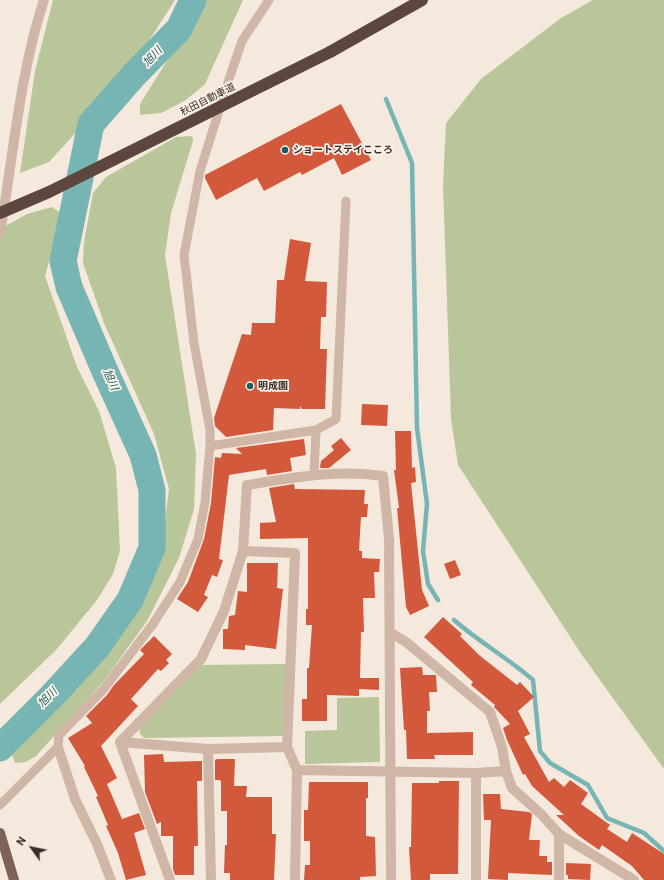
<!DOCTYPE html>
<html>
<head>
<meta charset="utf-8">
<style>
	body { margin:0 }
	#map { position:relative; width:664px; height:880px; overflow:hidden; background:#f5e8dc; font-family:Roboto,sans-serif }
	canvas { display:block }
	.north { position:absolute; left:12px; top:828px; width:40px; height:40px; -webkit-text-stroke:3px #fcf2e9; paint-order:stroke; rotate:303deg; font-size:11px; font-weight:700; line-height:16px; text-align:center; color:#3a2c28 }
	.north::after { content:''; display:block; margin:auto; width:14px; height:18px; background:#3a2c28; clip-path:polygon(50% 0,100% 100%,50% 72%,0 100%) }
</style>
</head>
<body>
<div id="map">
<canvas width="664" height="880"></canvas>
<div class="north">N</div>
</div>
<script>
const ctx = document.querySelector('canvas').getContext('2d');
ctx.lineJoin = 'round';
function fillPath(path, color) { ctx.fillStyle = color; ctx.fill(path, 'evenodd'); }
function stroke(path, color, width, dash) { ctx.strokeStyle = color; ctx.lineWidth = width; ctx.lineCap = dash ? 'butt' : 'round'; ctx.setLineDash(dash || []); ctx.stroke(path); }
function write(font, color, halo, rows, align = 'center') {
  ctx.font = font + ' Roboto,"Noto Sans JP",sans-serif'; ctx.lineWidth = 3.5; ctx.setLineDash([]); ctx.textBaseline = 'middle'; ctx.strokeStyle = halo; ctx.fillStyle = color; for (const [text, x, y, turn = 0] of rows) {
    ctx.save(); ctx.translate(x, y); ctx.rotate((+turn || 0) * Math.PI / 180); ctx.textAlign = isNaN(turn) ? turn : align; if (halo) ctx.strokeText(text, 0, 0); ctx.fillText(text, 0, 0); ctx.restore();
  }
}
fillPath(new Path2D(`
	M53 0H175L152 36 89 118 49 162 20 173 35 71Z
	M205 0H243L205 84 186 100 161 113 140 115V104Z
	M593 0H664V769L582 655 458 465 451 419 443 185 446 123 481 79 561 18Z
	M192 136 193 141 171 213 165 255 196 454 194 509 179 558 147 621 104 681 36 756 26 762 15 763 12 755 94 663 137 601 161 551 169 489 154 434 104 323 83 263 84 242 93 193 106 177 176 137Z
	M52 207 62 214 45 276 77 367 99 411 116 468 120 551 113 574 97 600 56 650 0 704V229L27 214Z
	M286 664 283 736 144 738 140 734 139 726 202 665Z
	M379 697 380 762 305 764V731L337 730V698Z`), '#b9c69a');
stroke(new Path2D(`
	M386 99 412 163 417 428 427 504 423 551 428 584 438 600
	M454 620C479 642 508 658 533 680L540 751 550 763 588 785 607 818 644 833 664 851`), '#77b5b5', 4.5);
stroke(new Path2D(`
	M0 748 51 697 97 647 130 600 152 548V490L143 455 104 369 69 287 63 261 91 124 133 76 179 29 193 0`), '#77b5b5', 27);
fillPath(new Path2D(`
	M341 104 371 160 342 175 334 158 302 175 300 172 264 191 257 178 216 200 205 178V175Z
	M290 239 311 243 305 281 327 282 326 317H321L320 349H327L325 409H302L300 406V409L274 408 273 430 226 437 215 426 214 418 242 334 251 335 252 323H275L277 280H284Z
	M362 404 388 405 387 426 361 425Z
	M395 431H411L412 468 415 467 416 482 411 483 422 590 429 606 410 615 406 607 397 508H399L394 470H396Z
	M341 438 351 450 329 468H320L321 461 334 450 331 446Z
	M304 439 306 455 290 458 292 471 267 475 266 469 229 475 219 559 223 560 217 577 212 575 204 595 208 597 198 612 177 599 188 582 204 539 211 503 215 457 221 458 222 453 242 454 236 448Z
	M294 484 295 489 365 490 364 504H368L367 517H361L359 551H362V558L380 559 379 572H374L375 598H363L364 632H361L360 678H379V690L359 689V696L327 695V721H302V699H307V668H309L312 625H306V609H308V538L260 539V523L276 522 269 488Z
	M455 560 461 575 450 579 444 564Z
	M247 563H278L277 588 283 589 276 649 245 645V650L223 649V629H228L229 616 235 615 238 591 247 592Z
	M443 617 462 634 460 636 479 655 517 685 520 682 534 697 518 711 530 734 524 737 549 782 554 778 564 787 570 780 588 793 581 804 610 825 607 829 627 842 632 833 664 854V880H644L632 866 602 845 599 850 579 836 556 815H564L532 786 525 774 523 775 507 740 503 728 510 724 496 709 494 707 495 705 471 685 473 682 424 637Z
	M154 636 172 654 166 660 169 663 161 671 158 669 131 699 138 706 101 746 117 778 107 784 122 819 139 813 145 829 134 833 146 875 126 880 118 853 106 826 108 825 96 797 98 796 84 767 85 766 68 738 92 723 86 716 107 695 114 685 144 654 140 650Z
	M422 667 423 675H436L437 692H429L430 711H427V733L473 732V755H434L435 759H407L406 730H404L400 668Z
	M163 754 164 762 202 761V781H197L198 846H194V875H175L173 869V836H161V822L157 824 145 792 144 755Z
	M217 759H235L234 786H247L246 797H272V834H276L274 880H230V873H224L225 845H227V811H221V782L220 780H215V760Z
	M439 781H459L458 874H430V880H411L409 847H411L412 783H439Z
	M309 782H368V798H366V836L375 837 376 876 360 877V880H304L305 865H310V841H304V810H308Z
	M483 794H500L501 809 529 812 532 814 529 840H540L539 856H547V862H552V875L508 873V880L488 879 491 820H484Z
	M566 863 591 864 590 880 568 879V875H566Z`), '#d3593c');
stroke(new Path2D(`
	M316 430 336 419 346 201
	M210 446 316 430 314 475
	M0 805 58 747 59 735 103 690 153 624 180 582 198 539 205 502 210 446V430L194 343 184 255 200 171 229 79 242 41 269 0`), '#cfb6a6', 9);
stroke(new Path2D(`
	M0 233C13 158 20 72 44 0
	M243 551 295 553 287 747 297 770 295 880
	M391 633 406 642 490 712 502 747 506 771 512 788 541 814 559 834 634 880
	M120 742 208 749 287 747
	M58 747 75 799 97 844 111 880
	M208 749 211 880
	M297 770 476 773 506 771
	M476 773V880
	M170 880 120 742 201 659 224 611 243 551 247 485C292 478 337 469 383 476L389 539 391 880
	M559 880V834`), '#cfb6a6', 10);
stroke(new Path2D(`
	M0 833 14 880`), '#7e6257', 10);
stroke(new Path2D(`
	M330 52 422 0`), '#5c463e', 12);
stroke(new Path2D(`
	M0 213 49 192 330 52`), '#5c463e', 12);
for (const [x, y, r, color] of [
	[285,150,4,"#185f60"],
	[250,386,4,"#185f60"]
]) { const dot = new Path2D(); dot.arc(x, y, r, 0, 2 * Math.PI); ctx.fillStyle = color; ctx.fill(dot); stroke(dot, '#fcf2e9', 1.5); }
write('10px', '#3a2c28', '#fcf2e9', [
	["秋田自動車道",208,100,-27]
]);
write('bold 10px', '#3a2c28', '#fcf2e9', [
	["ショートステイこころ",293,150],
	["明成園",258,386]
], 'left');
write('italic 11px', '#185f60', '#fcf2e9', [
	["旭川",153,57,-47],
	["旭川",110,380,66],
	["旭川",48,698,-46]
]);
</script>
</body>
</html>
